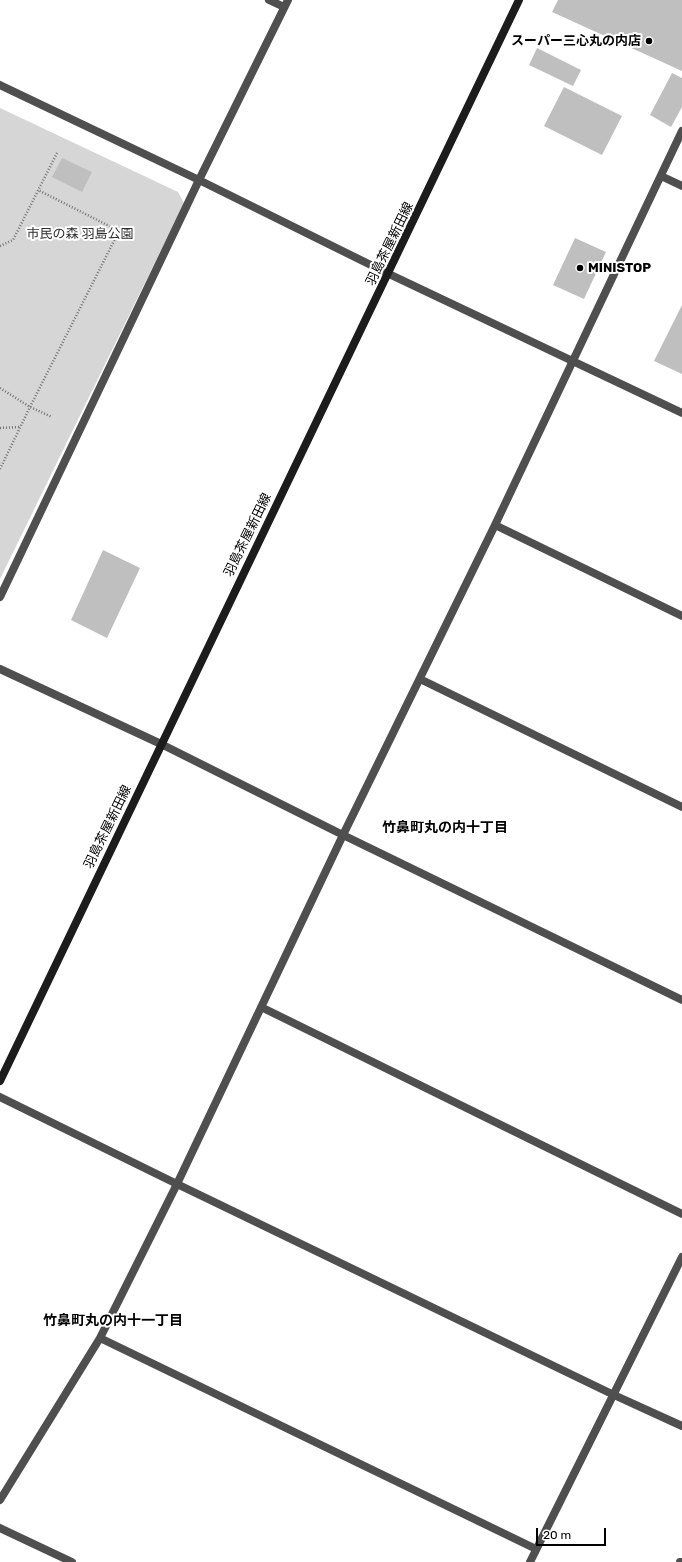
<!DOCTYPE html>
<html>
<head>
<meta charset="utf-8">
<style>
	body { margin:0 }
	#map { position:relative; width:682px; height:1562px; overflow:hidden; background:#fff; font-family:Rubik,sans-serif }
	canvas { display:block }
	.scale { position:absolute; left:536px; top:1528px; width:70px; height:18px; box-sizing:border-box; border:2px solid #000; border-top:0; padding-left:5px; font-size:12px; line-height:14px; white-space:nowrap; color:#000; -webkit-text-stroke:3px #fff; paint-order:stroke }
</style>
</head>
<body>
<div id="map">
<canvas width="682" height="1562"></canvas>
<div class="scale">20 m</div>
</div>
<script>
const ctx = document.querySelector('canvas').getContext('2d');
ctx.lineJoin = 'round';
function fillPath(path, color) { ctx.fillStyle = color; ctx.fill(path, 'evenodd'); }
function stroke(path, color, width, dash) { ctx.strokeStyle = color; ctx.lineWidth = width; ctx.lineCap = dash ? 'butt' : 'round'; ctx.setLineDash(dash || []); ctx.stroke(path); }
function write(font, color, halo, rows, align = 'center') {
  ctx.font = font + ' Rubik,"Noto Sans JP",sans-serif'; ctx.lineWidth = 4; ctx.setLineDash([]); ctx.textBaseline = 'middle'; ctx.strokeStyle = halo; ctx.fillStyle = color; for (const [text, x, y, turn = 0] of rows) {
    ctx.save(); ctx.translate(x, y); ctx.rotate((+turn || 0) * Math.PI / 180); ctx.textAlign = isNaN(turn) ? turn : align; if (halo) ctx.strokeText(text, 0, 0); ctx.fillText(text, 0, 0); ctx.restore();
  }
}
fillPath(new Path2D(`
	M0 108 178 192 184 203 0 579Z`), '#d6d6d6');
fillPath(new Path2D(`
	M558 0H682V71L552 12Z
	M537 48 581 70 573 86 529 65Z
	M672 73 682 78V107L671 127 650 115Z
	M564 87 622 116 602 155 544 126Z
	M62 158 92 172 82 192 52 177Z
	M575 238 606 252 584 299 553 285Z
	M682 305V374L654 361Z
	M103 550 140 568 107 638 71 620Z`), '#bfbfbf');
stroke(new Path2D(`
	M0 246 13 240 58 151
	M0 388 30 407 52 417
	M0 428 20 427
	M0 469 30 407 119 231 38 190`), '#717171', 2.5, [1, 2]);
stroke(new Path2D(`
	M269 0 284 7
	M661 176 682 186
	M495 525 682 616
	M0 597 199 180 288 0
	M0 669 161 744 343 835 682 1000
	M420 679 682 807
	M261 1007 682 1214
	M100 1338 536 1549
	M0 1500 100 1338 177 1184 343 835 495 525 682 131
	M0 1528 72 1562
	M530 1562 682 1257
	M680 1562H682`), '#4f4f4f', 8);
stroke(new Path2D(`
	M0 85 199 180 389 274 682 413
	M0 1097 177 1184 614 1395 682 1426`), '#4f4f4f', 8);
stroke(new Path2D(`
	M0 1081 519 0`), '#1c1c1c', 8);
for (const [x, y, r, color] of [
	[649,41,4,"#000"],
	[580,268,4,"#000"]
]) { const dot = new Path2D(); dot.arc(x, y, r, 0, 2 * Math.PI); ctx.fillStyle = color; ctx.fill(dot); stroke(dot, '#fff', 1.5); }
write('bold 13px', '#000', '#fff', [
	["スーパー三心丸の内店",641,41],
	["MINISTOP",588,268,"left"]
], 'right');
write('13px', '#2d2d2d', '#fff', [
	["市民の森 羽島公園",80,234]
]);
write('13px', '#000', '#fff', [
	["羽島茶屋新田線",390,244,-64],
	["羽島茶屋新田線",248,535,-64],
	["羽島茶屋新田線",108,827,-64]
]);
write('bold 14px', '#000', '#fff', [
	["竹鼻町丸の内十丁目",445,828],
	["竹鼻町丸の内十一丁目",113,1321]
]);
</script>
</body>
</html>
